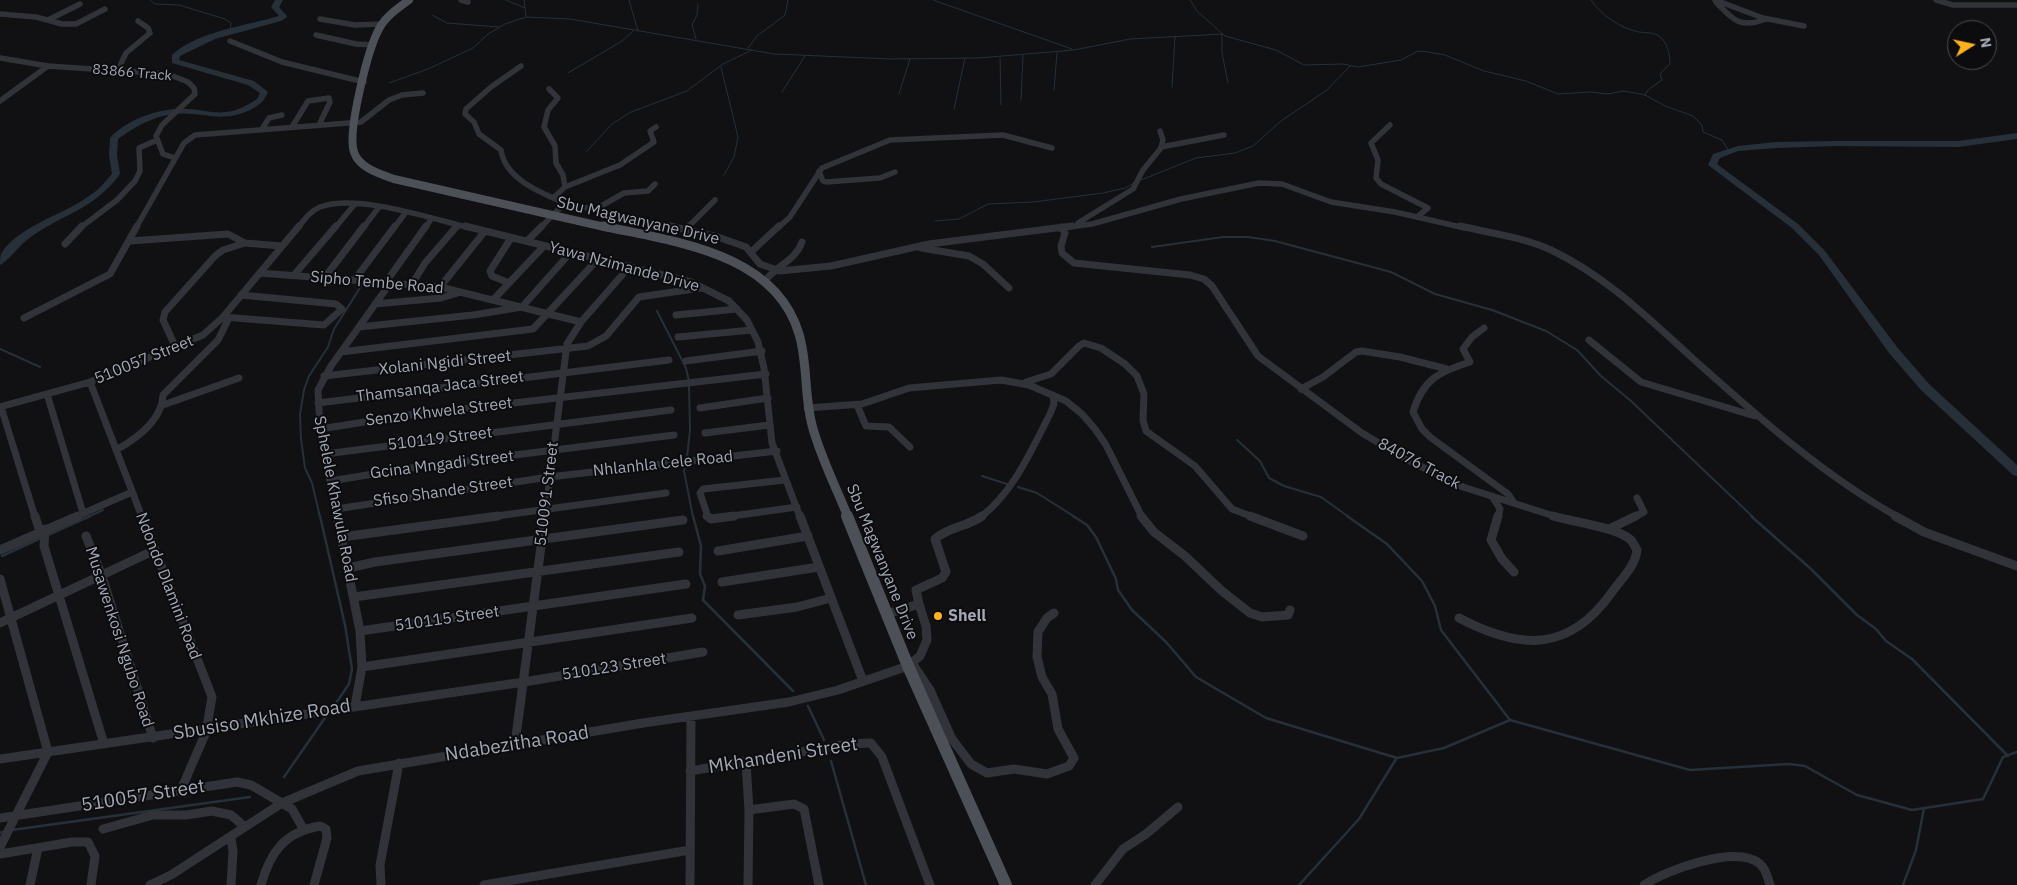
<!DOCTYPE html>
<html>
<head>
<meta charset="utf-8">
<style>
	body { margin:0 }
	#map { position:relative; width:2017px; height:885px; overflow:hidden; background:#111113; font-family:"IBM Plex Sans",sans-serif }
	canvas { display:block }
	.north { position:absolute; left:1947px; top:20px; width:50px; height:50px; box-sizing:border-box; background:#0c0c0e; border:1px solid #484a51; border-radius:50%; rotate:80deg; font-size:14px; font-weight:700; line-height:20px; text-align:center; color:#a2a8b5 }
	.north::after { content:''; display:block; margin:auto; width:18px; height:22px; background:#ffb21e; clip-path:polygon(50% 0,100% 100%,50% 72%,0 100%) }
</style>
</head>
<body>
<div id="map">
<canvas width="2017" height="885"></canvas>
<div class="north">N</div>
</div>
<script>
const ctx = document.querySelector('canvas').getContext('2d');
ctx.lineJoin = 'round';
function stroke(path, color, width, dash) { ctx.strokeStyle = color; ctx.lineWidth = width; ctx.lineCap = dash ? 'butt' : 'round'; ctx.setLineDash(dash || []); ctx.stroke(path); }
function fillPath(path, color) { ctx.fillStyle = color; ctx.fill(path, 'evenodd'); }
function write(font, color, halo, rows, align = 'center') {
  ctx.font = font + ' "IBM Plex Sans",sans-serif'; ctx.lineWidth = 4; ctx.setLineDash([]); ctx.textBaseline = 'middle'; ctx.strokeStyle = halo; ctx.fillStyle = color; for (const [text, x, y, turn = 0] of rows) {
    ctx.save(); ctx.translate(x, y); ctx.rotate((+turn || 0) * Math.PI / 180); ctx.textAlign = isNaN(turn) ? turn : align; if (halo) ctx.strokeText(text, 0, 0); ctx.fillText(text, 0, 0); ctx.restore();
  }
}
stroke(new Path2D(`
	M150 0 155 4 179 5 225 19 231 23 230 31
	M506 0 525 8
	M524 0 526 17
	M629 0 638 31
	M933 0 1072 49
	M1190 0 1197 11 1225 36 1276 50 1304 65 1343 64 1358 67 1401 60 1418 51 1428 52 1445 55 1484 71 1526 81 1558 94 1591 92 1607 94 1624 91 1645 95 1665 106 1693 116 1702 125 1703 132 1722 140 1728 150
	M1591 0C1602 16 1620 28 1639 32 1646 33 1653 32 1659 36 1667 41 1670 55 1670 64L1660 74 1662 80 1648 90 1645 95
	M432 15 447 23 499 27
	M696 39 692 25 697 15 698 4
	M748 48 757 36 785 15 788 0
	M1000 58 1001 105
	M721 67 738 137 734 157 724 175
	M568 73 622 41 633 31
	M389 83 428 69 473 48 488 34 505 24 526 17 570 19 774 54 892 59 978 58 1074 50 1130 39 1222 34V53L1228 83
	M1172 87 1175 37
	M1054 90 1057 53
	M782 92 805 56
	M899 94 910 59
	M1021 100 1023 55
	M954 109 965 58
	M586 152 612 124 631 112 687 91 723 64 752 50
	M1141 180 1196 158 1235 153 1253 146 1281 121 1327 90 1350 66
	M935 221 959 219 988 204 1033 202 1103 193 1125 188 1134 183`), '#273038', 1);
stroke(new Path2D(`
	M1152 247 1223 237H1248L1275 241 1391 272 1435 294 1492 310 1546 331 1577 350 1601 376 1631 401 1753 517
	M657 311 686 368 689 381
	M0 349 40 367
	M1237 440 1260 461 1269 478 1284 486 1321 497 1349 517
	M687 458 690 430 689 384
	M686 464 684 471 693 517
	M982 476 1007 484
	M1018 487 1037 493 1075 517
	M88 517 103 510
	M320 517 312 483 305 468 301 439 300 414 304 390 309 376 328 347 334 329 363 283`), '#273038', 2);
stroke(new Path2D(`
	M320 516 345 625 352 669 349 684 336 703
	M693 516 701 546 700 574 705 586 703 600 793 691
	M1073 516 1087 525 1096 537 1116 579 1118 590 1132 610 1166 642 1196 677 1266 718 1397 758 1444 748 1510 720
	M1347 516 1387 544 1422 581 1435 606 1441 630 1510 720 1690 770 1789 764 1805 766 1857 795 1912 810 1983 799 2003 757 2017 752
	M1751 516 1811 569 1857 615 1876 629 1886 641 1912 659 2008 756
	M48 535 90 516
	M2 556 41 538
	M808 706 824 740
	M831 761 866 885
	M284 777 327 715
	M12 830 250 797
	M0 833 2 832
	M1299 885 1359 819 1396 759
	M1903 885 1916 850 1924 808`), '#273038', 2.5);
fillPath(new Path2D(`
	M275 0H283L279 7 287 16 286 18 281 21 215 39 180 56 179 60 254 81 268 92C264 102 259 105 250 110 220 124 203 111 174 114 153 116 135 127 118 139L117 155 120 174C94 210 62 214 28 239 20 245 6 263 0 265 0 261 0 257 1 254 17 227 62 215 86 198 97 192 104 183 112 174L109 155 110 138C127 119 162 107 187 109 200 109 213 114 226 112 237 111 248 105 257 99L260 93 248 85 172 63V55C196 32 244 26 275 17L279 16 271 7Z
	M2017 133V139L1958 147 1836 146 1776 148 1738 151 1720 158 1717 164 1798 224 1825 251 1897 347 1929 384 2017 465V476L2013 475 1921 390 1889 353 1819 255 1792 228 1708 165 1713 154 1738 146 1776 142 1836 141H1958Z`), '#273038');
stroke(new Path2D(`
	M461 0 468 2
	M1715 0 1763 18 1804 26
	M1936 0 1953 5H2017
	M1716 2C1733 20 1740 29 1766 19
	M0 14 36 17 62 24H76L105 9
	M320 19 355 25 383 24
	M48 20 80 4
	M316 35 356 44 373 45
	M230 41 282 62 364 82
	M0 58 48 66 168 74 188 82 194 88 195 94 162 125 156 136 163 154 175 158
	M521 66 491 87 466 109 465 114 474 122 479 134 501 150C505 179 541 193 565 203
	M118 70 126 53 150 33 148 28 138 21
	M549 89 558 98 548 110 544 127 555 146 556 163 563 175 565 187 553 198
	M0 101 48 66
	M1390 125 1371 143 1378 160 1376 178 1381 184 1428 208 1417 217
	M292 127 308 101 329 98 330 102 319 125
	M262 129 269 118 282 115
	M1161 147 1224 135
	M819 171 823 181 826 182 880 178 895 172
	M565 187 620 165 654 142 650 131 656 127
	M596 209 624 193 648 191 655 184
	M1078 223 1133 189 1143 170 1161 148 1163 140 1160 131
	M80 228 117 200 135 181 140 171 139 148 157 140
	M136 228 184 143 195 135 361 122 389 100 402 95 423 93
	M298 228C304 220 310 211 320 207 356 193 433 219 470 228
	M335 228 354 205
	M363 228 379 207
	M394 228 406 212
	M425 228 432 218
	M456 228 458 225
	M540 228 565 203 676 228
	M687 228 715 200
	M778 228 790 217 822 168 890 140 1003 135 1052 148
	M1062 228 1092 224 1181 199 1259 183 1282 184 1331 202 1395 212 1465 228`), '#323338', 5.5);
stroke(new Path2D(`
	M465 226 691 282 729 301 747 320 758 342 764 368 772 443 800 517
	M670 226 718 237 746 247 760 264 780 271 831 266 929 244 1072 226
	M1460 226C1489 233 1523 237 1551 250 1604 275 1646 316 1689 355 1754 413 1821 474 1898 517
	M1061 227 1065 233 1061 246 1062 253 1074 263 1190 275 1204 279 1212 286 1258 356 1362 433 1406 459 1463 487 1557 517
	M686 229 689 226
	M130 241 228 234 245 243 282 246
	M527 241 542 226
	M65 244 82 226
	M921 248 969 256 983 264 1009 288
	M751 252 779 226
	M260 273 440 287 581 322
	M294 275 336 226
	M325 277 364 226
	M355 279 395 226
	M765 281C776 266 796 260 802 242
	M386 282 426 226
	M509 283 492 276 490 271 511 238
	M412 284 425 263 457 226
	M440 287 485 231
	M493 300 544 246
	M375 304 441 298 461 292
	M676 315 737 309
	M223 317 324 325 342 309 336 304 241 295
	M24 318 110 274 137 226
	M359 327 473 315 522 307 571 252
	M1484 328 1472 337 1463 349 1470 362C1439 372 1423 379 1413 412L1422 429 1430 437 1508 494 1514 503
	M678 337 752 330
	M1589 340 1641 382 1755 416
	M176 348 163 320 165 312 215 256 223 250 245 243
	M341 352 533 329 599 258
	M686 361 762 351
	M324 376 588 346 606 336 639 297 701 288
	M90 382 142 517
	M1026 382 1051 374 1079 346 1084 343 1101 348 1125 364 1137 376 1144 394 1143 420 1146 431 1195 466 1232 509 1253 517
	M1301 389 1323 377 1356 352 1362 351 1400 357 1447 369
	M47 394 83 513
	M318 403 669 360
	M163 405 239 378
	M857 405 866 426 889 427 910 447
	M0 407 90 382 203 335 223 317 299 226
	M1 407 35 517
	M700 408 768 398
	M807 408 862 404 909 388 1001 380 1029 385 1066 401 1082 414 1095 429 1106 445 1142 517
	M320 429 409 415 766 374
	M705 433 769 425
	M116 450C136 439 162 420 163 395L218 340 229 318
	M325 454 671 410
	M331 481 403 469 674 435
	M1492 496 1500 509 1498 517
	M336 509 549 477 777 451
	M75 517 132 492
	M337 517 320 429 318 390 331 366 391 282
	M489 517 666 493
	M545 517 567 344 581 322 630 266
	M708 517 700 493 703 489 785 480
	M725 517 797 507
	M981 517C1014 491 1031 451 1050 414L1054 404 1053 395
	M1634 517 1644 512 1637 498`), '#323338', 7);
stroke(new Path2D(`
	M35 516 40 532
	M142 516 212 697 206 732 181 790
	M337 516 360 631 362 667 355 706
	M707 516 711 519 734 516
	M800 516 863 681
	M1141 516 1154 532 1185 556 1222 591 1250 613 1262 617 1288 615 1290 610
	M1250 516 1303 536
	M1498 516 1491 540 1502 559 1514 572
	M1895 516 1924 532 2017 566
	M45 529 44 546 104 744
	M1609 529 1636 516
	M86 536 102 576 153 738
	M342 537 498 516
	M0 550 78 516
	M718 551 808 536
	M348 568 375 562 683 520
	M0 579 48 752 0 847
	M722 582 819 567
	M354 597 679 552
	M919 604 916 590 942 578 946 572 935 539C948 527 967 527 982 516
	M738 615 797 607 831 598
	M1459 618C1520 650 1569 653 1612 592 1621 579 1635 567 1637 550 1635 547 1633 542 1631 540 1617 527 1573 522 1553 516
	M0 623 155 550
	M360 631 686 584
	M912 663 930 690 952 739 971 764 987 773 1014 769 1047 774 1069 766 1074 758 1058 729 1052 694 1042 677 1037 657 1038 632 1047 618 1054 613
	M362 667 692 618
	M515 744 545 516
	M0 759 524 682 703 652
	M746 763 749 810 748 885
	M690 771 848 744 871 743 882 757 930 885
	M749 810 794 804 804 809 819 885
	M0 818 237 782 251 785 292 809 304 830
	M103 829 153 815H186L212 811 231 815 245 827
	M231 836 233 852 231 885
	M0 854 72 842H88L95 856 91 885
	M30 885 38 848
	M150 885 171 875 282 803 358 771 643 723 789 702 838 690 908 666 920 656 927 640 926 626 919 604 887 614
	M261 885C270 853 284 832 320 826L326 829 327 838 314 885
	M381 885 380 865 399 763
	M484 885 690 850
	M690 885 691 718
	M1095 885 1123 849 1146 834 1178 807
	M1644 885C1666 870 1737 844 1760 864 1766 869 1768 878 1770 885`), '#323338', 9);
stroke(new Path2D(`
	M409 0C398 8 385 17 379 29 368 49 347 132 354 152 359 168 380 174 394 179L609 228`), '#4e5058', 8);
stroke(new Path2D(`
	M603 226C674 242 775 252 799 334 808 364 804 395 812 425 820 456 836 487 848 517`), '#4e5058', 9);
stroke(new Path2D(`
	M847 516 908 666 1006 885`), '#4e5058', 12);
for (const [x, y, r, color] of [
	[938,616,5,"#ffb21e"]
]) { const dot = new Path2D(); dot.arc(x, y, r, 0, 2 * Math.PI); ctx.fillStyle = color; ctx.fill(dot); stroke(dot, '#0c0c0e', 2); }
write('14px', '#a2a8b5', '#0c0c0e', [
	["83866 Track",132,73,5]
]);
write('16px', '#a2a8b5', '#0c0c0e', [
	["Sbu Magwanyane Drive",638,221,13],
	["Yawa Nzimande Drive",624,267,15],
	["Sipho Tembe Road",377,283,5],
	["510057 Street",144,360,-22],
	["Xolani Ngidi Street",445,363,-6],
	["Thamsanqa Jaca Street",440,387,-7],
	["Senzo Khwela Street",439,412,-7],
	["510119 Street",440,439,-7],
	["Nhlanhla Cele Road",663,464,-6],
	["84076 Track",1419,464,28],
	["Gcina Mngadi Street",442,465,-7],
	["Sfiso Shande Street",443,492,-8],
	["510091 Street",547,494,-83],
	["Sphelele Khawula Road",335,499,79],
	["Sbu Magwanyane Drive",882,562,68],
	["Ndondo Dlamini Road",168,586,69],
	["510115 Street",447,619,-8],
	["Musawenkosi Ngubo Road",119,637,72],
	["510123 Street",614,667,-9]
]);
write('bold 16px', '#a2a8b5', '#0c0c0e', [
	["Shell",948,616]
], 'left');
write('19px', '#a2a8b5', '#0c0c0e', [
	["Sbusiso Mkhize Road",262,720,-9],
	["Ndabezitha Road",517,744,-9],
	["Mkhandeni Street",783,756,-9],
	["510057 Street",143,796,-9]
]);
</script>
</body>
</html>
